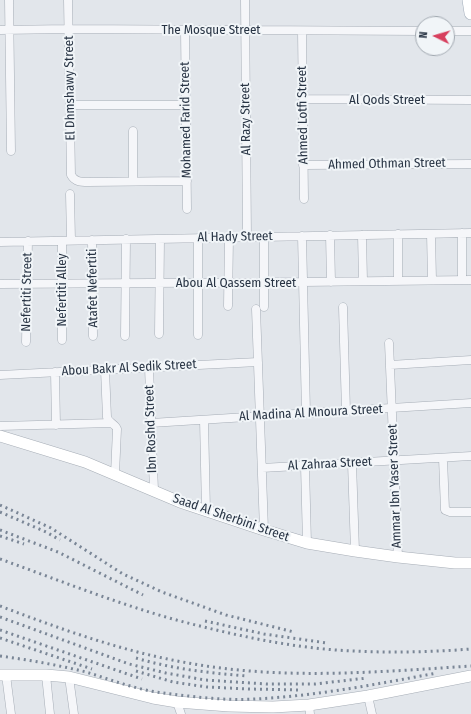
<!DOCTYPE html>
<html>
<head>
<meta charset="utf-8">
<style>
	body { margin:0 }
	#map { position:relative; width:471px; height:714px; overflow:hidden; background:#e2e6eb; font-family:"Fira Sans Condensed",sans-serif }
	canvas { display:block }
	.north { position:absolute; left:415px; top:16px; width:40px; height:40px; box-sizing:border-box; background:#f1f5f8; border:1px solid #a1a8b0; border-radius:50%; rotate:275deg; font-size:11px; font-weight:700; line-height:16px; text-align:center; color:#283444 }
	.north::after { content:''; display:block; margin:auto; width:14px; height:18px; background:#d73f5e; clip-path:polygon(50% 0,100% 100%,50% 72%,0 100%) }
</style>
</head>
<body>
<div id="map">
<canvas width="471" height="714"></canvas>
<div class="north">N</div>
</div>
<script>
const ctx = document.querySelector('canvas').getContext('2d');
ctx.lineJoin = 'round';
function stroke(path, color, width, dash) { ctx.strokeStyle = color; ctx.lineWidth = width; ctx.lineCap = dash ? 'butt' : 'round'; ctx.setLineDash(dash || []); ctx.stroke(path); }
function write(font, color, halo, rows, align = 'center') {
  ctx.font = font + ' "Fira Sans Condensed",sans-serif'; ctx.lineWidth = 4; ctx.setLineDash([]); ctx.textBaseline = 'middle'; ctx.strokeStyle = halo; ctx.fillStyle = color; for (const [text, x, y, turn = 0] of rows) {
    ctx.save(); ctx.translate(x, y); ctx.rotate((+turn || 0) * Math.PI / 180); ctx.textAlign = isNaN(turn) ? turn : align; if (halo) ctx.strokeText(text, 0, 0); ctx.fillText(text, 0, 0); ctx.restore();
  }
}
const street = new Path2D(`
	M9 0 11 151
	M68 0 71 175C75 182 81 182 88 182L187 181
	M245 0 247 237
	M0 30 69 29 423 31
	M185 30 187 209
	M302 31 304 199
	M447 31H471
	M303 99 471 100
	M70 105H186
	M133 131V181
	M303 165 471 164
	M70 194 71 240
	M462 233V280
	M398 234V281
	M431 234 432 280
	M330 235 331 282
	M362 235 363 281
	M302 236 306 413
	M92 240 93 336
	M0 242 471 233
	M0 284 303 282 471 280
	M228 306 229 237
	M264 307V237
	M343 307 346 411
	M256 309 264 530
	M159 334 160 239
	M198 335V238
	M125 336 126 239
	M62 340V241
	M26 342 28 241
	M389 343 398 557
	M390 365 471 360
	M149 368 154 490
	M105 370 107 417C108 423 115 423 117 429L115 474
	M55 372 56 425
	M0 375 258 362
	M204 420 206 511
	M151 423 471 403
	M0 426 111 423
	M443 458 445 510 450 512H471
	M352 463 355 551
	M305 466 307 543
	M262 468 471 456
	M6 675 11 714
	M46 675 50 714
	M69 677 74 714
	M368 696 372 714
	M177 702 181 714
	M309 705 310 714`);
const secondary = new Path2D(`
	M0 436 85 462 180 502 264 530 307 543 355 551 398 557 455 563H471
	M0 675H46L69 677 153 698 177 702 229 706 273 707 309 705 368 696 471 676`);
const primary = new Path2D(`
	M469 0 471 13`);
stroke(street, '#a6adb6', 9);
stroke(secondary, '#a6adb6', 12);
stroke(primary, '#a0abb8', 14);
stroke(street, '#f5f6f9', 8);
stroke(secondary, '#fff', 11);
stroke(primary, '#fff', 13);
stroke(new Path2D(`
	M0 505 51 528 123 574 162 592 226 615 294 632
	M0 512 46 532 60 540
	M0 530 58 552 143 595
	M0 536 24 544
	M0 559C67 583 135 611 204 627 252 639 303 649 353 651 392 653 432 652 471 649
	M0 606C63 630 127 653 194 664 285 680 379 672 471 666
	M0 617 129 664 166 673 205 680 266 684H315L367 678
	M205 621 264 634 327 643
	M0 630 142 679
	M0 638 92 669
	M0 656C29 660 58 665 86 672 109 679 132 688 156 692 188 696 222 701 255 699 316 696 377 684 437 673
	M136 658C173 669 209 673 247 676
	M136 671 173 682 207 687 249 689 302 690`), '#7a8696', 3, [2, 4]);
write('13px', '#283444', '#f1f5f8', [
	["The Mosque Street",211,30],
	["El Dhmshawy Street",70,88,-91],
	["Al Qods Street",387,100],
	["Ahmed Lotfi Street",303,115,-91],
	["Al Razy Street",246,119,-91],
	["Mohamed Farid Street",186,120,-91],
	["Ahmed Othman Street",387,164,-1],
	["Al Hady Street",235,237,-1],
	["Abou Al Qassem Street",236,283],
	["Atafet Nefertiti",93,288,-91],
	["Nefertiti Alley",62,290,-90],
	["Nefertiti Street",27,292,-89],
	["Abou Bakr Al Sedik Street",129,368,-3],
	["Al Madina Al Mnoura Street",311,413,-3],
	["Ibn Roshd Street",151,429,-92],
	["Al Zahraa Street",330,464,-3],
	["Ammar Ibn Yaser Street",395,486,-92],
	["Saad Al Sherbini Street",231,518,19]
]);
</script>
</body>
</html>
